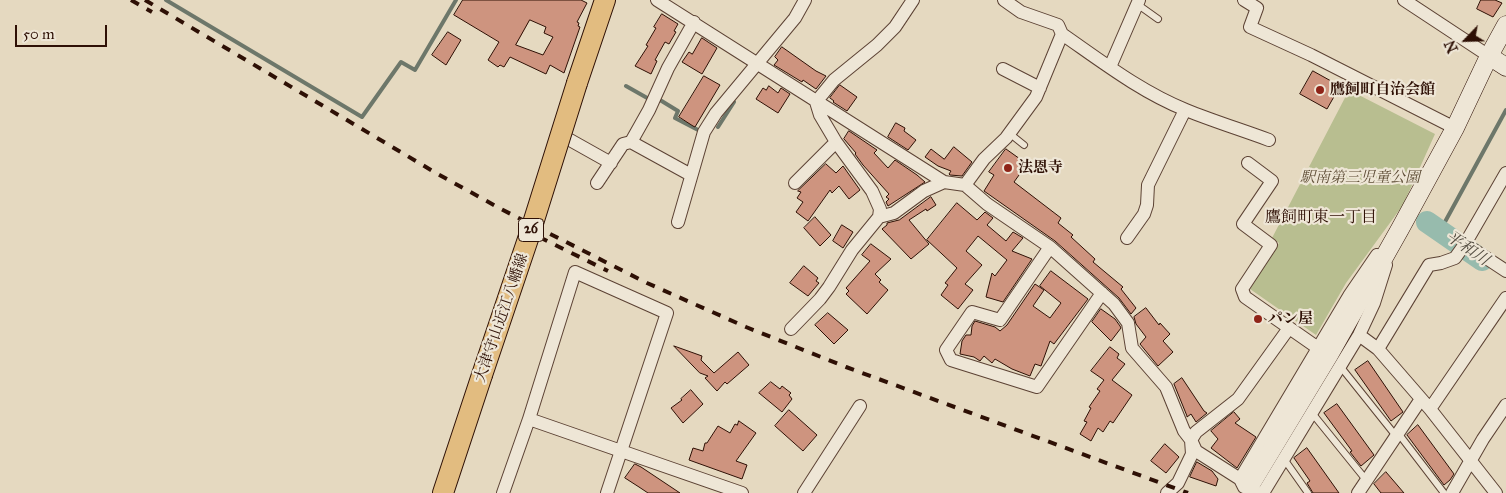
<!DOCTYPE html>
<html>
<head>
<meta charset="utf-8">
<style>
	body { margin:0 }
	#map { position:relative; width:1506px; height:493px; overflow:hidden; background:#e5d9c0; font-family:"IM FELL Great Primer",serif }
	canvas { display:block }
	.north { position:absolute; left:1441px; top:15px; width:50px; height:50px; -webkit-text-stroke:4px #eee6d6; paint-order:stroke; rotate:246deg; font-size:14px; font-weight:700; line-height:20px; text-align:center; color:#2e1005 }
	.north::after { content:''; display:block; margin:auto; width:18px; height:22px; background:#2e1005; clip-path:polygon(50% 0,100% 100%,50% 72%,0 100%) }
	.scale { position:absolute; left:15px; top:25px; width:92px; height:22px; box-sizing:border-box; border:2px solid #2e1005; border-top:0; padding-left:6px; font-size:15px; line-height:18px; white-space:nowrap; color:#2e1005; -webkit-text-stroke:4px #eee6d6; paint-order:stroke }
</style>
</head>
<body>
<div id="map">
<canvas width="1506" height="493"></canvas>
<div class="north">N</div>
<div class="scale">50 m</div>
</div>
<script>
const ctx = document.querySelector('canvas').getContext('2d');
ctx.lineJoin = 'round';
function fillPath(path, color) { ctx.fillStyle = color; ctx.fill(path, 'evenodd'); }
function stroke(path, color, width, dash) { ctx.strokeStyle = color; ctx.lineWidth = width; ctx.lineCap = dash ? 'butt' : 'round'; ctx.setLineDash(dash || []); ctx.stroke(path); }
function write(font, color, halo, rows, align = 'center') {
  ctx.font = font + ' "IM FELL Great Primer","Noto Serif JP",serif'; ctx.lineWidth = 4.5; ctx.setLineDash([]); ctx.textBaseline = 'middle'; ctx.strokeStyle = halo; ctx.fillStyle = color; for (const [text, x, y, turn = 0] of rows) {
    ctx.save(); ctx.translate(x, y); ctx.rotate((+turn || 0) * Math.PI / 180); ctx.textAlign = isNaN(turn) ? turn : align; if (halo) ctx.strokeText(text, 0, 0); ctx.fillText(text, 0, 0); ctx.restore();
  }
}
fillPath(new Path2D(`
	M1349 90 1435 134 1403 205 1346 283 1316 335 1250 289 1279 243 1272 238Z`), '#b8be90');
stroke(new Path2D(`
	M166 0 362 117 401 62 415 70 456 0
	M626 86 649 99
	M660 100 678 111 675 118 700 131
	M718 127 734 102
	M1440 231 1506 110`), '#6d776a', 4);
stroke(new Path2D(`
	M1427 222 1482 260`), '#97bbad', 22);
const building = new Path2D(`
	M463 0H581L587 3 577 22 579 23 578 26 580 27 564 73 550 65 546 74 510 57 504 67 500 65 498 67 488 60 499 42 454 15ZM530 20 546 27 544 33 553 37 543 55 516 45Z
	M1481 0H1495L1502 3 1493 17 1477 9Z
	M662 14 678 24 674 31 676 32 669 44 665 42 655 60 657 61 651 74 635 66 648 46 646 45 656 28 654 27Z
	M448 32 461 40 446 65 432 55Z
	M702 38 717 48 702 74 682 62 689 52 692 54Z
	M782 47 816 71 826 76 816 89 803 80 802 82 774 65 778 60 775 57Z
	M1313 71 1340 86 1327 109 1300 94Z
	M704 76 720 85 695 127 693 126 679 117Z
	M840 85 857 97 847 111 833 102 834 101 830 98Z
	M769 86 778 93 781 88 790 94 778 113 756 99 763 88 766 90Z
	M896 123 905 128 904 131 916 140 908 150 888 137Z
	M849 131 877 150 874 153 888 168 895 160 917 175 925 182 888 206 886 202 889 199 886 197 889 194 863 165 855 154 856 153 844 139Z
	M954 147 972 162 962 176 950 175 949 174 951 171 938 166 925 157 931 149 944 159Z
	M1006 149 1027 164 1014 182 1061 218 1058 223 1073 235 1071 237 1095 259 1093 262 1123 287 1121 289 1136 308 1131 314 1119 298 1055 241 984 191 994 175 989 172Z
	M826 164 836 173 843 166 860 190 849 199 839 186 832 193 830 190 808 221 796 212 803 202 797 198 801 192 798 191Z
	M931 197 936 205 927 211 926 209 909 220 929 244 911 259 882 229 887 225V223L899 220Z
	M957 203 977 220 985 212 993 218 987 225 1006 241 1013 232 1023 238 1012 251 1032 259 1003 302 986 297 992 273 995 276 1007 260 978 236 966 251 982 265 965 284 973 290 958 309 941 295 948 285 945 283 957 268 927 240Z
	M815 217 831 235 820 246 804 228Z
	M842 225 853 232 843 248 833 241Z
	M871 244 891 259 875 274 881 280 879 282 888 290 867 314 846 294 849 291 846 288 870 261 862 255Z
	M804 266 818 278 816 281 819 283 808 296 790 283Z
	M1051 271 1088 299 1054 344 1050 341 1041 366 1035 364 1030 376 1012 369 995 359 992 363 984 356 980 361 974 357 960 354 962 341 966 335H971L972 326 975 321 995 327 1000 331 1007 325 1035 284 1044 290 1033 306 1050 318 1061 303 1040 286Z
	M1146 308 1159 325 1160 323 1170 334 1163 341 1173 352 1158 366 1140 344 1146 337 1136 324 1134 317Z
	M1101 309 1115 319 1120 326 1121 328 1111 341 1092 322Z
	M828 313 848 330 834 344 815 325Z
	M674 346 702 356 701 360 714 373 738 352 749 365 727 384 725 382 717 391 705 378 708 376 700 373Z
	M1110 347 1119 354 1117 358 1125 364 1112 380 1132 395 1113 423 1110 421 1103 432 1098 428 1091 441 1080 434 1087 422 1084 421 1091 408 1089 407 1100 391 1097 389 1104 380 1091 371Z
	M1368 361 1403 412 1391 421 1355 370Z
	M1182 378 1204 411 1207 413 1196 422 1191 414 1187 417V416L1174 384Z
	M771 382 780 389 782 386 791 393 789 395 792 399 782 412 759 393Z
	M691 390 703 404 683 423 671 408 682 400 681 399Z
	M1337 404 1374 455 1361 466 1350 452 1352 451 1324 413Z
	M789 410 817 435 803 451 775 426Z
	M1234 412 1240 419 1235 423 1256 437 1237 468 1211 448 1218 439 1211 431Z
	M739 421 756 433 736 461 747 465 742 479 689 460 693 448 703 451 705 443H707L718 426 730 433 735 424 737 425Z
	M1418 425 1454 474 1450 480 1444 485 1407 435Z
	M1165 444 1179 457 1166 473 1151 461Z
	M1307 448 1339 493H1313L1307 483 1310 481 1294 458Z
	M1197 462 1212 471 1218 479 1216 486 1190 477Z
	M635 464 641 467 680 493H648L639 487 625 478Z
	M1386 472 1404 493H1381L1374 484Z`);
fillPath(building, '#ce947f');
stroke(building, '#2e1005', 1);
const lane = new Path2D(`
	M1137 4 1158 19
	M1009 133 1024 145
	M1340 366 1396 436
	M1312 413 1367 481
	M1398 433 1444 493
	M1284 459 1308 493`);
const street = new Path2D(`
	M657 0 944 182 965 185 987 204 1050 247 1114 304 1128 323 1132 348 1166 387 1184 431 1191 440 1196 451 1240 479 1244 487 1258 493
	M1004 0 1021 12 1058 25 1062 34
	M1244 0 1257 8 1250 27 1311 55 1455 128
	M1404 0 1489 56
	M1110 67 1139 0
	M1003 69 1040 88
	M816 102 834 80 877 45 895 27 913 0
	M570 140 611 163
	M631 142 691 175
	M1248 163 1272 181 1243 224 1271 245 1242 289 1245 297 1318 348
	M597 183 623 144 631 142 649 110 668 68 694 22
	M795 183 836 142
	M965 185 984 159 1006 138 1036 97 1062 34C1101 61 1141 92 1186 110 1213 121 1242 130 1269 140
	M879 217 894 213 924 191 944 182
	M678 222 704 132 716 113 795 18 805 0
	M1127 238 1144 214 1147 205 1148 185 1185 110
	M1465 244 1506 271
	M1050 247 1000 320 972 312 946 350 951 360 1037 387 1102 293
	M791 329 820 299 829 287 852 250 879 217 880 209 872 191 836 142 820 115 816 102
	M1359 335 1378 349 1430 409 1496 493
	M1378 349 1429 265 1441 263 1455 258 1465 244 1506 173
	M1430 409 1506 298
	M529 419 742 493
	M1240 479 1349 296 1377 255
	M503 493 529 419 575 272 667 313 607 493
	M804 493 860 406
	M1167 493 1178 483 1192 454 1191 440 1196 432 1238 399 1289 328
	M1263 493 1359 335 1374 303 1386 265
	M1358 493 1421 399
	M1452 493 1483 439 1506 405`);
const secondary = new Path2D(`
	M1489 56 1506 67
	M1251 484 1329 355 1400 229 1455 128 1489 56 1506 25`);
const primary = new Path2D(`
	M577 83 605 0
	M443 493 482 375`);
stroke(lane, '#5c4234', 8);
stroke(street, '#5c4234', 14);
stroke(secondary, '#2e1005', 19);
stroke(primary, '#2e1005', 22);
stroke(lane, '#eee6d6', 6);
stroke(street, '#eee6d6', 12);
stroke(secondary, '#eee6d6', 18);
stroke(primary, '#e2bc80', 20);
stroke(new Path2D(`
	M131 0 152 12
	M145 0 436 173 501 209 647 283 746 327 846 367 1188 493
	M523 229 608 271`), '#2e1005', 4, [9, 9]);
const primaryBridge = new Path2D(`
	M482 375 529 236 577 83`);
stroke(primaryBridge, '#2e1005', 22, []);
stroke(primaryBridge, '#e2bc80', 20);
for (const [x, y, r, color] of [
	[1320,90,5,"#8f2418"],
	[1008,168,5,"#8f2418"],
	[1258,319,5,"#8f2418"]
]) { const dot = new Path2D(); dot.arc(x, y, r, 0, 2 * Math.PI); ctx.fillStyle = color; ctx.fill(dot); stroke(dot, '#eee6d6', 2); }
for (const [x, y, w] of [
	[531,230,25]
]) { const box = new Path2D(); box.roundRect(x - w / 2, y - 11.5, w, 23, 4); ctx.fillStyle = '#eee6d6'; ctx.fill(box); stroke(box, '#2e1005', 1); }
write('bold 14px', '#2e1005', null, [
	["26",531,230]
]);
write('bold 15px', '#2e1005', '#eee6d6', [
	["鷹飼町自治会館",1330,90],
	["法恩寺",1018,168],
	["パン屋",1268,319]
], 'left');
write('italic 15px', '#5e4d36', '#eee6d6', [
	["駅南第三児童公園",1360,178]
]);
write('15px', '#2e1005', '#eee6d6', [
	["大津守山近江八幡線",502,318,-71]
]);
write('16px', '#2e1005', '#eee6d6', [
	["鷹飼町東一丁目",1321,218]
]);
write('italic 16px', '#534c40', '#eee6d6', [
	["平和川",1467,249,34]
]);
</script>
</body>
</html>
